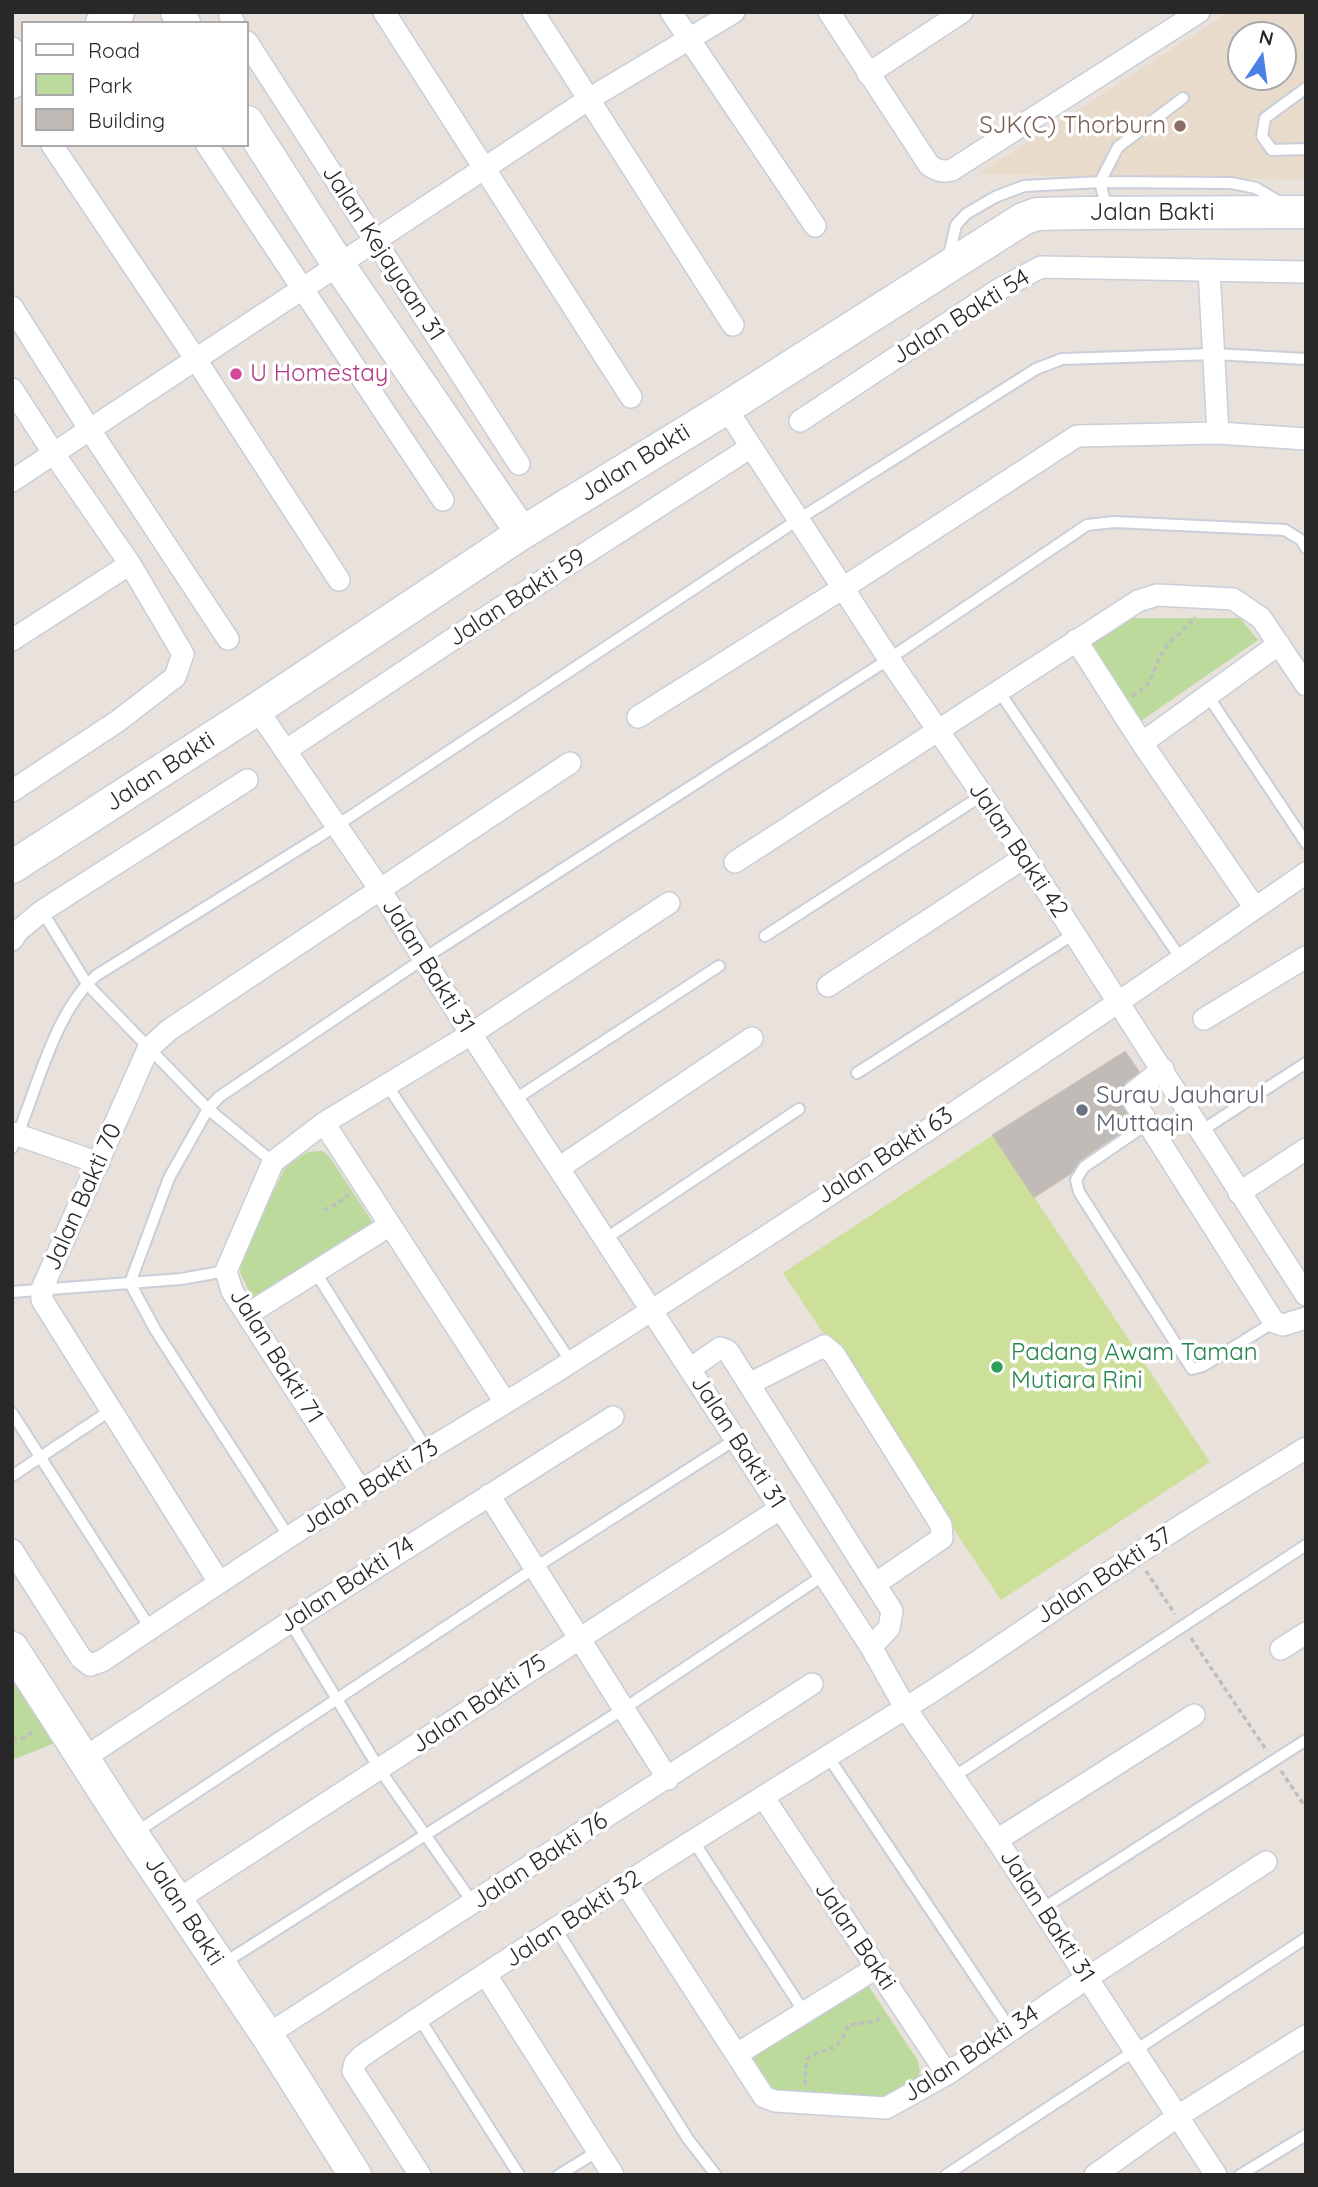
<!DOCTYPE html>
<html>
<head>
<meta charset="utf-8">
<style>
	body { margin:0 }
	#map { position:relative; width:1318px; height:2187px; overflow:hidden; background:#e9e1db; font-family:Quicksand,sans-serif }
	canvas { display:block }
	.frame { position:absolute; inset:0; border:14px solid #282828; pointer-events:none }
	.legend { position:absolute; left:21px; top:21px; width:228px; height:126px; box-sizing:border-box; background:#fff; border:2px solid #a9a9a9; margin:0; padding:9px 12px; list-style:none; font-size:21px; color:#282828 }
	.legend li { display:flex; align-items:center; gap:14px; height:35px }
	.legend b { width:35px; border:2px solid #a9a9a9 }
	.north { position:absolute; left:1227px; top:21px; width:70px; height:70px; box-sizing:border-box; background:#fff; border:2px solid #a9a9a9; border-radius:50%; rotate:13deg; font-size:19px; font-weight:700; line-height:28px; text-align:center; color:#282828 }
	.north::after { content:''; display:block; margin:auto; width:24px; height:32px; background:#4b80e6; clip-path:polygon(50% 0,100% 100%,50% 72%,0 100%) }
</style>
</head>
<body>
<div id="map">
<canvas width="1318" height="2187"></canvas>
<div class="frame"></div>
<ul class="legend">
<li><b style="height:9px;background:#fff"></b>Road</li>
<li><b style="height:19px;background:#bbda9c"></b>Park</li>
<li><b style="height:19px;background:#c1bbb7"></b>Building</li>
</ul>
<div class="north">N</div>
</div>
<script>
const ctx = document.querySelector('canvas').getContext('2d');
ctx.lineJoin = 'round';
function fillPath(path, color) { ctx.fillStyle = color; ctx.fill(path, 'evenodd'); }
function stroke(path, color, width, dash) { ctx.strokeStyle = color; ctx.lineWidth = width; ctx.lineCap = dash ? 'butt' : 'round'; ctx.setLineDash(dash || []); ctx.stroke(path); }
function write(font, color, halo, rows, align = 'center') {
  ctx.font = font + ' Quicksand,sans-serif'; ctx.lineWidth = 7; ctx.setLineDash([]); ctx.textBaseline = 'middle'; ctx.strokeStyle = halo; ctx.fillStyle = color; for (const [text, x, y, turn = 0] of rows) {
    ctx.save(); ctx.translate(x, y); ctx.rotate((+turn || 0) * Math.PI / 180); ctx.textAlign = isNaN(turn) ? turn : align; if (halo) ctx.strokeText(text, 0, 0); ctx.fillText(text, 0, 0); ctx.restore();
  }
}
fillPath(new Path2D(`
	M1229 12H1306V180L979 174ZM1241 35H1283V77H1241Z`), '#e9dbcb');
fillPath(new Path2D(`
	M1131 618H1240L1258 640 1138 723 1087 643Z
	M322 1151 329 1156 375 1226 254 1302 240 1272 241 1257 286 1166 308 1152Z
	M12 1678 55 1743 12 1760Z
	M866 1982 918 2061 920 2072 918 2077 887 2100 777 2095 749 2053Z`), '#bbda9c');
fillPath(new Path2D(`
	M993 1135 1210 1462 1001 1600 783 1273Z`), '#cde099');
const building = new Path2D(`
	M1125 1052 1139 1072 1125 1082 1121 1093 1124 1109 1133 1124 1080 1160 1071 1173 1034 1197 993 1135Z`);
fillPath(building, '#c1bbb7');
stroke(building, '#c4bcb5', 2);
const lane = new Path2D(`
	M1306 88 1265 118 1262 136 1272 150 1306 149
	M1107 210 1100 182 1118 147 1183 98
	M948 259 956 225 966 214 995 197 1024 186 1100 182 1231 183 1256 188 1281 203
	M998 690 1181 959
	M1208 696 1306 843
	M42 911 87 984 208 1109 273 1162
	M765 936 981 796
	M857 1073 1075 933
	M387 1085 571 1362
	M514 1100 719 966
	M1147 1124 1084 1167 1076 1180 1079 1192 1192 1369 1203 1366 1274 1322
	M1201 1131 1306 1063
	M12 1148C36 1095 53 1012 97 975L336 826 799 519 1036 369 1062 359 1214 354 1306 359
	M605 1239 799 1109
	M316 1273 427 1450
	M12 1292 181 1279 226 1271
	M12 1413 150 1628
	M12 1476 111 1410
	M289 1537 156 1331 130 1283 169 1178 208 1109 219 1097 423 959 889 659 1087 525 1114 522 1285 530 1301 540 1306 548
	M290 1622 380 1770 473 1903
	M827 1755 1011 2030
	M952 1778 1306 1545
	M135 1833 536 1567 736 1439
	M694 1842 804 2012
	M1042 1909 1306 1740
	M556 1929 688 2139 716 2175
	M224 1963 625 1708 824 1575
	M419 2018 519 2175
	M559 2175 598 2151
	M946 2175 1306 1938
	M1240 2175 1306 2135`);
const street = new Path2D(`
	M384 12 631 397
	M533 12 733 325
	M671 12 815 226
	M829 12 929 165C938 171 942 172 952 170L1199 12
	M230 16 234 23
	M247 42 519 464
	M12 48 23 64
	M868 74 962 12
	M52 145 195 358 339 580
	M207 145 443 500
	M1209 270 1218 433
	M12 307 90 430 228 639
	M12 389 54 454 130 564 183 654 175 677 118 721 12 791
	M726 408 889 659 1025 857 1306 1295
	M800 421 998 290 1041 267 1306 272
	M12 481 589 99 734 12
	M12 640 130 564
	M1076 640 1142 743 1255 908
	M257 709 381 891 471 1034 871 1647 906 1709 997 1840 1216 2175
	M638 717 843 588 1077 436 1218 433 1306 439
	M1142 743 1279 644
	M285 751 477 623 751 447
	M735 862 1138 601 1157 595 1233 599 1261 618 1306 685
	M12 940 18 931 42 911 247 780
	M828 986 1025 857
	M1204 1019 1306 957
	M1163 1069 1134 1092 1135 1103 1274 1322 1283 1325 1306 1318
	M324 1123 505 1402
	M12 1133 99 1163
	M559 1168 752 1038
	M1239 1193 1306 1149
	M248 1314 390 1225
	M690 1369 720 1348 728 1351 892 1611 889 1628 871 1647
	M749 1384 824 1346 834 1354 941 1525 942 1538 875 1584
	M361 1491 232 1291 226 1271 273 1162 324 1123 471 1034 669 903
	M489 1495 668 1779
	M12 1550 81 1658 90 1665 102 1661C188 1603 274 1546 362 1490 431 1447 502 1406 571 1362 819 1204 1065 1041 1306 873
	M219 1582 42 1300V1289L148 1049 169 1030 570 763
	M1281 1649 1306 1633
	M84 1758 290 1622 613 1417
	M764 1798 947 2074
	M997 1840 1194 1715
	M626 1884 764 2097 775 2101 886 2108 947 2074 1087 1978 1266 1862
	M177 1900C379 1771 579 1637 781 1508
	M486 1975 613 2175
	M267 2035 812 1684
	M737 2054 876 1968
	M420 2175 353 2071 355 2063 362 2056C540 1936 722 1822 904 1709 982 1661 1057 1606 1134 1556 1190 1519 1248 1484 1306 1448
	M1095 2175 1178 2116 1306 2036`);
const secondary = new Path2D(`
	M177 12 184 23
	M102 23 118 12
	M12 82 23 75
	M247 122 338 264 522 533
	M12 867 257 709 522 533 726 408 1023 219 1037 214 1082 213 1306 212
	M12 1648 132 1834 267 2035 355 2175`);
stroke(lane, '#c9ced8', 14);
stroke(street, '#c9ced8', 24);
stroke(secondary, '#c9ced8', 35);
stroke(new Path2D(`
	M1132 696C1158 681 1150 672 1164 650 1172 638 1186 629 1195 617
	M324 1210 337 1204 349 1194
	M1146 1571 1175 1614
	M1191 1638 1267 1751
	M12 1739 24 1738 35 1730
	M1281 1771 1306 1808
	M805 2085 806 2060C819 2049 828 2052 837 2045 842 2040 846 2031 849 2025L876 2021 884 2016`), '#bebebe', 3.5, [5, 3.5]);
stroke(lane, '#fff', 10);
stroke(street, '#fff', 21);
stroke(secondary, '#fff', 32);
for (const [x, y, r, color] of [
	[1180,126,7,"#8d6e63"],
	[236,374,7,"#d1479c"],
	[1082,1110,7,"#6b7280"],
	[997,1367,7,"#2e9e5b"]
]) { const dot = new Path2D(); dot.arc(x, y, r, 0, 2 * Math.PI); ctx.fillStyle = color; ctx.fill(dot); stroke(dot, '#fff', 2.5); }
write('24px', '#785e54', '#fff', [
	["SJK(C) Thorburn",1166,126]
], 'right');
write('24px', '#282828', '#fff', [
	["Jalan Bakti",1152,213],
	["Jalan Kejayaan 31",383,253,57],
	["Jalan Bakti 54",961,317,-32],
	["Jalan Bakti",635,463,-32],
	["Jalan Bakti 59",517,598,-33],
	["Jalan Bakti",160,772,-33],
	["Jalan Bakti 42",1018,850,56],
	["Jalan Bakti 31",428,966,58],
	["Jalan Bakti 63",885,1156,-33],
	["Jalan Bakti 70",83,1197,-66],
	["Jalan Bakti 71",276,1356,58],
	["Jalan Bakti 31",738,1442,57],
	["Jalan Bakti 73",370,1487,-32],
	["Jalan Bakti 37",1104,1576,-33],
	["Jalan Bakti 74",347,1585,-33],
	["Jalan Bakti 75",479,1704,-34],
	["Jalan Bakti 76",540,1861,-33],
	["Jalan Bakti",184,1911,57],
	["Jalan Bakti 31",1047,1916,57],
	["Jalan Bakti 32",573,1919,-33],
	["Jalan Bakti",855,1936,56],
	["Jalan Bakti 34",971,2054,-33]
]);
write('24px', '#b23c85', '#fff', [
	["U Homestay",250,374]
], 'left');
write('24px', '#5b616d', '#fff', [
	["Surau Jauharul",1096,1096],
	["Muttaqin",1096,1124]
], 'left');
write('24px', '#27864d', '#fff', [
	["Padang Awam Taman",1011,1353],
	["Mutiara Rini",1011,1381]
], 'left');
</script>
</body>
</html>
